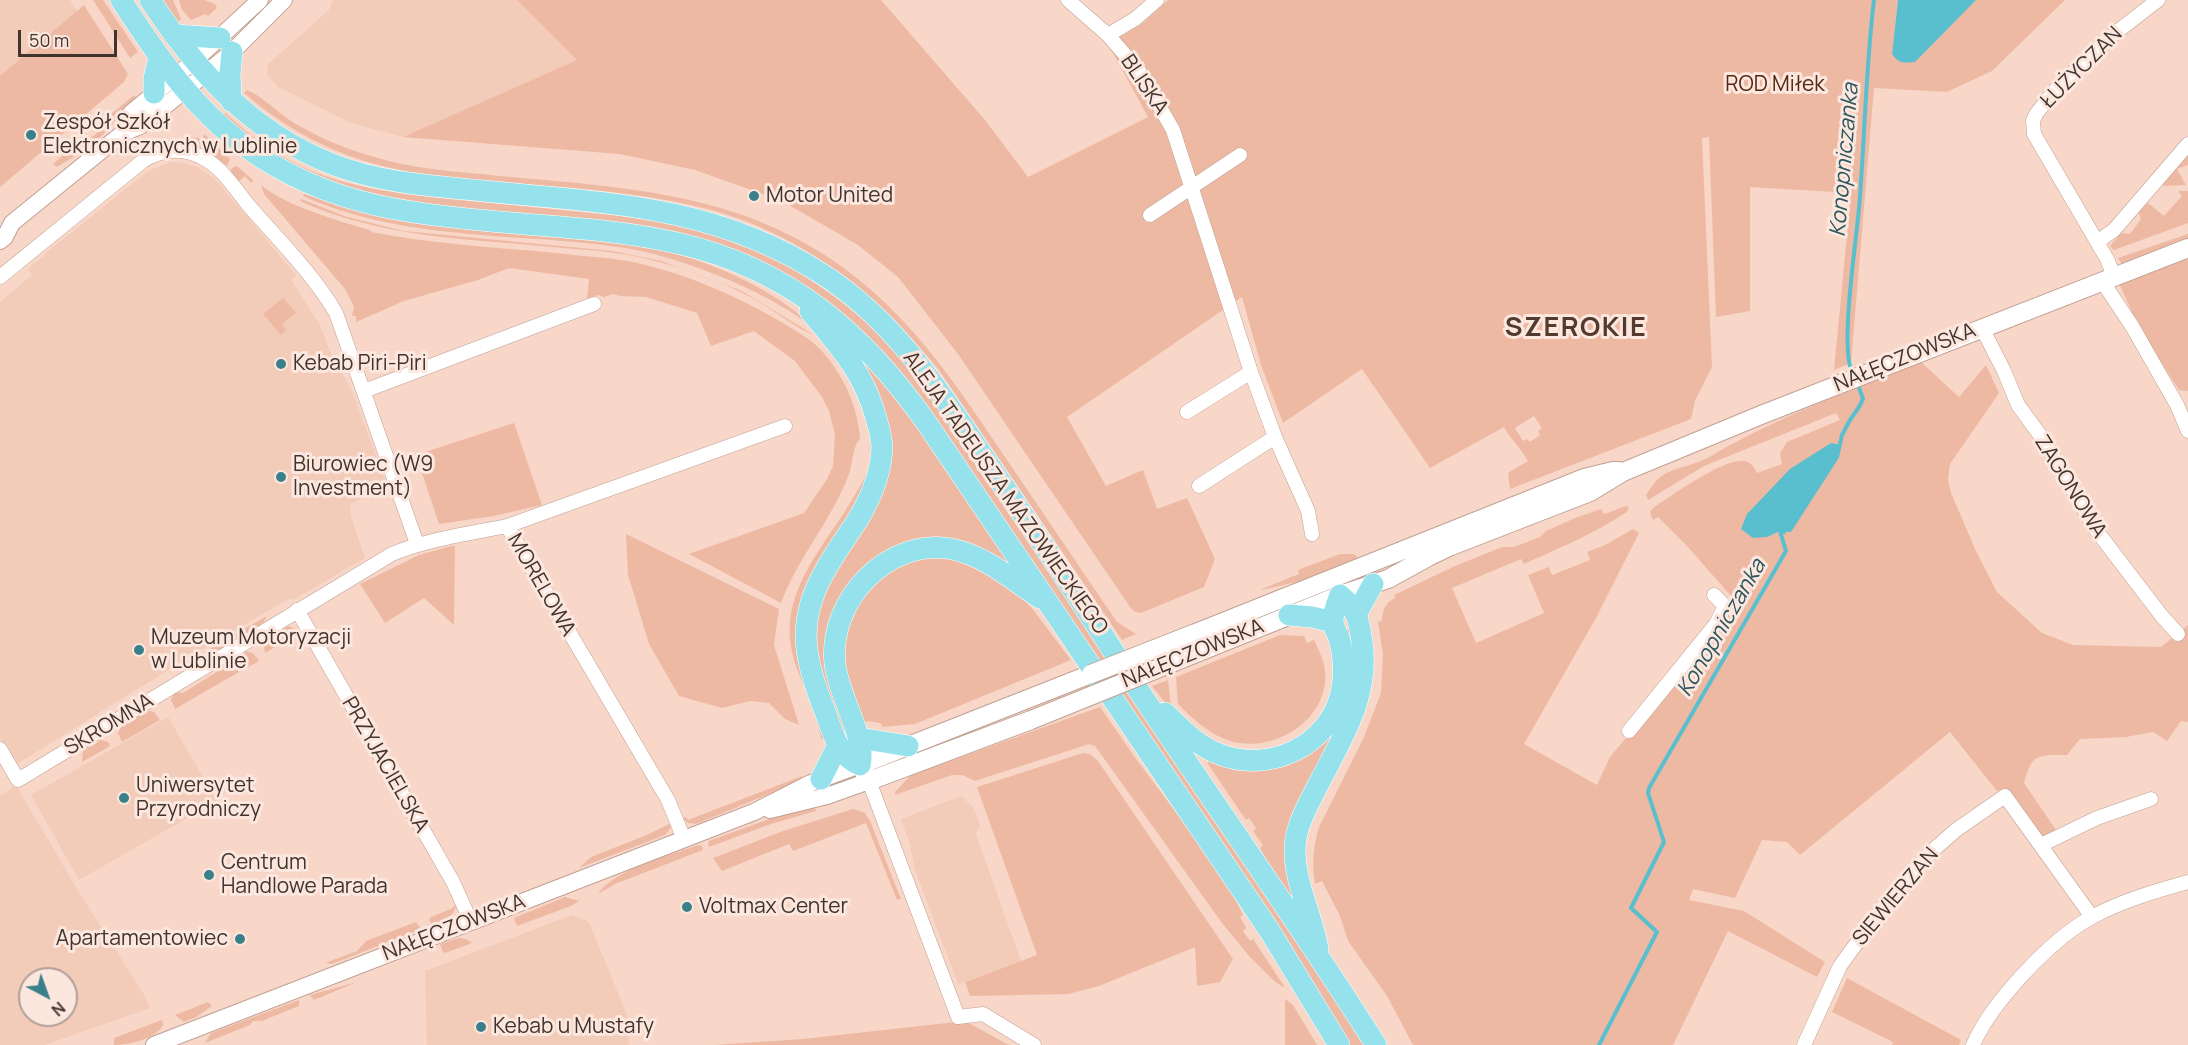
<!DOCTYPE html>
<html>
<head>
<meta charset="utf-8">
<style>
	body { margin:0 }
	#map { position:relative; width:2188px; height:1045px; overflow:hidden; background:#f8d7c9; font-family:Manrope,sans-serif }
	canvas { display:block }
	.north { position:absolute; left:18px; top:967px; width:60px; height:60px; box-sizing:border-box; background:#fce7df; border:2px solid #b19f98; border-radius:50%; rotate:139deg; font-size:16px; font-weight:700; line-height:24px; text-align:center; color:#41342e }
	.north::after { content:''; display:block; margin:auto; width:21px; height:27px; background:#3a808b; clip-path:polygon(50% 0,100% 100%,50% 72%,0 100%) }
	.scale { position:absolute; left:18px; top:30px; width:99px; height:27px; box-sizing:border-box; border:3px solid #41342e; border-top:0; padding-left:8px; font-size:18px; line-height:21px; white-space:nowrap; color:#41342e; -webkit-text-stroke:4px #fce7df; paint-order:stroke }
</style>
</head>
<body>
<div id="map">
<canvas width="2188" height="1045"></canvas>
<div class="north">N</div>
<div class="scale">50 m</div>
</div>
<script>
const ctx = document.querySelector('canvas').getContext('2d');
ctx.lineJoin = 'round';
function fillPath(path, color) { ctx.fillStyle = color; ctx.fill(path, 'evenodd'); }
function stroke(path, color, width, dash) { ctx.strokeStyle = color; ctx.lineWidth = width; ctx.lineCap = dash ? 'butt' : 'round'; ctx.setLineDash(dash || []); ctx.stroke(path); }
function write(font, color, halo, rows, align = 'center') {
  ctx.font = font + ' Manrope,sans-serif'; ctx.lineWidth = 6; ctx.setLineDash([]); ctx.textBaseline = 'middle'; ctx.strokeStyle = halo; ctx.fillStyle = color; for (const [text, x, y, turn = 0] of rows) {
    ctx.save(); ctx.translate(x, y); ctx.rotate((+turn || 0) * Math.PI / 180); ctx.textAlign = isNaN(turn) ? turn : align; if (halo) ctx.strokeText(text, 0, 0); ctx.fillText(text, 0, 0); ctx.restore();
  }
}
fillPath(new Path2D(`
	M0 0H70L124 82 0 187Z
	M333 0H517L577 60 403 137 351 123 278 87 267 75 268 64 329 10Z
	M170 162 184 163 198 167 214 178 296 275 291 280 320 325 330 351 352 391 388 488 350 504 351 516 365 558 295 599 287 600 202 649 14 766 0 737V302L32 275 28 269 34 263 44 257 47 252 148 171Z
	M168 717 217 801 79 880 31 795Z
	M16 785 77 889 143 993 150 1008 45 1045H0V796ZM30 979H66V1015H30Z
	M961 796 973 807 980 825 976 834 1021 961 958 984 915 870 910 845 901 819Z
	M572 915 589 922 627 1015 629 1045H427L425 971Z`), '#f3cbb9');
fillPath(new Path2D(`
	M93 0H103L138 52 130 58Z
	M163 0H173L181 19 177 23 173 20Z
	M179 0H205L215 4 217 8 208 16 205 14 191 20 182 10Z
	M517 0H881L985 120 1028 177 1148 117 1108 44 1143 23 1168 0H1898L1892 54 1974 3 1976 0H2065L1992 71 1947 92 1874 88 1851 363 1834 370 1851 193 1750 187V311L1716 317 1709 137 1702 138 1712 367 1695 401 1691 419 1510 489 1508 473 1528 461C1520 447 1511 440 1504 427L1430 468 1362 369 1283 423 1261 365 1242 297 1067 417 1106 486 1143 470 1157 509 1187 498 1215 559 1204 587 1141 613 1135 612 1130 607 958 354 898 277 858 245 782 201 695 170 620 154 403 137 577 60ZM1534 416 1542 428 1538 431 1540 435 1530 442 1527 439 1523 441 1515 428Z
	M84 5 128 74 124 82 0 187V76Z
	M247 90C264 97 279 114 296 124 328 143 365 156 402 164 434 171 467 172 499 176 633 188 755 193 863 283 923 333 964 396 1007 460 1044 514 1080 568 1117 622L1136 634 1122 640 939 370C876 292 795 228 695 206 630 191 563 187 496 182 456 178 415 175 375 164 327 151 282 126 244 93Z
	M134 95 137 98 93 145 57 167 53 164 81 139 85 143 112 120 109 116Z
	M225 113C249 135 277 156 307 169 349 187 394 193 439 198 497 204 554 209 611 215 643 219 678 223 709 232 770 251 825 285 872 327 892 346 909 368 926 389L1366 1045H1346L948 439 770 268 369 197 279 159 221 117Z
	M204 134 230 159 227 166C207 155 203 147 177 144 186 136 191 137 203 139Z
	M2188 154V165L2177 169 2186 185 2164 186 2162 184Z
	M237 166 238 167 254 181 251 183 245 176 238 182 230 173 232 168Z
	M261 185C284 205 341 222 370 230L371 232C432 244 494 247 556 253 580 256 604 257 628 261 683 272 735 295 783 323 796 331 809 338 820 349 843 374 858 406 860 439 852 447 853 463 849 474 832 520 798 557 781 603L689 554 804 513 827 479 833 466 835 434 829 411 822 397 795 361 754 331 711 346 697 313 646 297 620 296 613 294 604 297 598 295 587 299 589 279 509 268 478 280 404 301 356 322V316H352L354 307 345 289 264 194Z
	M2178 191H2188V223L2114 250 2110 246 2121 233 2130 234 2141 219 2138 211 2148 203 2164 216 2182 196Z
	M304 194 371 213 405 220C459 228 513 231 567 236 587 238 607 239 626 242 708 257 793 292 844 360 867 390 881 433 873 471 859 534 794 568 798 642 799 665 807 687 814 708 818 718 823 728 825 738L821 739C816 695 785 666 790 621 795 575 828 540 850 503 857 491 865 480 869 467 872 456 871 445 870 433 867 395 845 354 816 330 772 293 682 257 625 248 518 232 405 242 303 196Z
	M301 199 347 217 404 231 612 251 661 261 742 291 814 335C796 328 775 311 756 300 717 279 671 263 628 255 607 251 585 250 564 248 475 239 383 239 300 201Z
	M2188 234V241L2122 264 2118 258Z
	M2188 259V391L2179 390 2138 326 2119 283Z
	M283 298 296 313 282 324 286 330 281 335 263 314Z
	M853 349 881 375 1018 571 950 542 842 596 847 730 842 731 822 677 814 645 819 600 869 516 885 413 876 385Z
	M1921 362 1959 397 1986 365 1999 393 1950 464 1948 480 1951 493 1976 551 1997 592 2042 633 2073 645 2161 647 2188 625V722L2181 721 2167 741 2153 732 2126 737 2080 739 2067 755C2038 755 2032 753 2024 783L2056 830 2042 839 2005 789 1997 791 1950 732 1800 855 1787 842 1762 840 1735 898 1693 889 1689 900 1744 911 1825 962 1817 977 1728 931 1673 1045H1413L1387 996 1348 941 1340 916 1322 881 1315 884C1312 864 1313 846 1319 827L1364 737 1381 693 1383 655 1378 622 1382 621C1382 610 1386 602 1395 598L1394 595 1455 566 1502 547H1514L1540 537 1546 531 1575 518 1601 509 1604 514 1626 506 1629 507 1627 512C1595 533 1560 548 1524 564L1521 559 1452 588 1476 643 1544 613 1528 575 1549 567 1552 575 1590 560 1587 552 1605 545 1633 529 1639 533 1596 618 1524 744 1597 785 1610 757 1738 604 1687 546 1658 517 1653 520 1650 512 1653 508C1671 496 1724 458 1744 461 1751 462 1754 467 1757 473L1782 464 1780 453 1787 442 1840 420 1836 413 1704 466 1648 500 1646 495C1650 489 1655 481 1660 477 1674 467 1697 465 1711 456 1777 417 1850 391 1921 362Z
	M514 423 542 505 494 516 439 524 416 455Z
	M626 534 779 609 774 645 799 725 785 719 769 703 750 701 722 708 679 696 649 644 628 575Z
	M455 545 454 625 424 598 385 623 360 584 419 555Z
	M1340 554H1354L1358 558 1300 581 1262 590V589L1299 574 1298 570Z
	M922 557 954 558 1011 587 1031 607 1071 660 915 724 883 727 880 723 868 721 863 723 850 694 842 649 852 610 887 571Z
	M267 616 262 625 217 651H213L210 649Z
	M288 626 301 631 265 653 263 642 265 638Z
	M1350 629 1353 644 1352 696 1306 792 1296 905 1284 893 1260 848 1263 845 1253 831 1256 828 1249 818 1246 820 1208 764V758L1217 762 1325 736 1345 630Z
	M1280 635 1304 636 1307 643 1314 640C1318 649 1324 660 1325 670 1330 720 1274 754 1230 741 1209 734 1193 719 1178 704L1176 677Z
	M245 651 253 653 259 661 248 667 244 660Z
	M224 662 235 665 239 672 175 709 171 700 174 692 183 693 223 668Z
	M1168 680 1171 708 1170 709 1152 686Z
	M1100 707 1136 759 1223 875 1243 915 1240 917 1246 928 1243 931 1250 941 1253 939 1284 986 1283 987 1274 981 1249 956 1222 923 1095 746 1089 744 975 781 962 775H952L895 795V792L911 775Z
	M146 710 154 712 160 720 122 742 118 733 123 723Z
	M101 740 108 742 110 746 82 762 83 750Z
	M1083 753 1090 754 1098 761 1233 959 1220 982 1197 986 1195 947 1099 986 1068 994 970 996 965 982 1037 955 977 787Z
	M802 776 803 780 696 824 688 823 682 818 686 817 688 820Z
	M814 806 816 811 771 824 709 847 708 844 709 841 769 819Z
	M853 809 865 813 870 821 901 899 897 900 866 823 793 851 789 844 722 871 713 858 783 831Z
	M671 823 670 829 665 835 579 868 591 857 649 834Z
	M698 845 702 846 703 850 615 884 598 894C613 870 671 855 698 845Z
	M565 897 579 901 571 906 517 926 514 918Z
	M456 905C454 918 443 920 432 925L429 920 431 917 451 909Z
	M416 922 421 929 332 964 325 963 357 951 366 941Z
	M459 938 466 939 472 943 445 953 443 952 440 944Z
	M1847 978 1961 1040 1959 1045H1892L1893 1042 1832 1012Z
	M357 982 314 1000 310 995Z
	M1285 999 1293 1005 1317 1045H1285Z
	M299 1000V1006L262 1021H253L250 1025 205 1043 211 1033Z
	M208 1002 212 1006 196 1017 184 1022 175 1015Z
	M162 1020 163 1025C156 1039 128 1045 114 1045V1038Z
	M965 1021 1009 1045H714L803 1039Z`), '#eeb9a3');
fillPath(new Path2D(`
	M1898 0H1976L1915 62C1904 63 1899 64 1892 54Z
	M1831 443 1841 445 1837 457 1789 532 1780 531 1767 537 1753 538 1741 529 1747 514 1790 469Z`), '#59bfce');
stroke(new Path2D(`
	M1852 372C1839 344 1858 233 1860 196 1865 130 1866 65 1874 0
	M1790 530 1837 457 1842 435 1850 420 1859 407 1863 399 1857 382
	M1599 1045 1657 932 1631 908 1664 842 1648 793 1649 788 1786 551 1780 531 1784 532`), '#59bfce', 4);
const minor = new Path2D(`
	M1068 0 1108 35 1139 71 1173 130 1251 372 1275 437 1308 511 1312 534
	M1108 35 1135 19 1157 0
	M1150 215 1240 155
	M2097 242 2114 230 2188 144
	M2114 276 2107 259 2034 134 2033 121 2036 114 2055 90 2109 38 2158 0
	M0 277 144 160C165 149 183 147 205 159 223 169 236 190 249 206 279 240 313 274 336 313L417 544
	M2102 281 2132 326 2177 405 2188 431
	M1982 328 2004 371 2018 405 2045 442 2096 530 2161 615 2178 634
	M364 391 594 304
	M1187 412 1251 372
	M1199 486 1275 437
	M297 610 453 882 471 922
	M1629 731 1716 624 1725 606 1714 595
	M0 749 18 780 392 554C429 539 467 534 507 526
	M869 781 958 1017 983 1014 1034 1045
	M684 839 668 800 507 526 785 426
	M2041 845 2097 818 2151 799
	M1804 1045 1840 966 1888 900 1931 852 1956 830 2005 796 2092 917
	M1973 1045C1991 1003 2051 939 2092 917 2121 901 2156 891 2188 882`);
const tertiary = new Path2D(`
	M123 133 131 113 194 61 260 0
	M0 241 5 237 12 223 123 133 140 126 205 74 232 52 284 0
	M770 810 827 796 869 781
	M154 1045 754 812 811 783 860 765`);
const secondary = new Path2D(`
	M1193 634 1584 478 1613 471H1619
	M1204 650 1340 595 1388 579 1428 557 1451 546 1590 492 1623 472 1761 415 2188 248
	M1031 720 869 781 860 765 1091 674`);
const primary = new Path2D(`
	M121 0C165 67 205 126 277 167 345 206 413 214 490 221 552 227 616 229 677 243 788 268 864 333 928 425L1269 930 1339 1045
	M150 0C196 70 252 133 332 164 380 183 432 186 484 191 606 203 714 205 822 274 896 321 942 395 990 466 1040 539 1089 613 1137 688 1216 807 1300 924 1376 1045
	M174 35 220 38
	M154 93V79L159 57
	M231 101 230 73 232 52
	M810 311C839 346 864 373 876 418 879 427 881 436 882 445 882 473 871 498 857 521 846 538 834 554 825 571 795 622 805 663 826 714 833 734 839 757 860 765 867 739 838 695 835 664 828 601 887 537 952 549 986 556 1012 580 1040 598
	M1357 613 1373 584
	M1289 615 1312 617 1333 622
	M1165 713C1182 729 1197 746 1219 754 1269 774 1329 746 1341 693 1345 676 1344 655 1339 638 1337 633 1333 627 1333 621 1333 613 1337 603 1340 595 1357 609 1359 620 1362 642 1370 697 1341 740 1317 787 1309 803 1299 820 1296 838 1290 876 1312 913 1318 949
	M859 738 908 746
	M821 779 838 745`);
stroke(minor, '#bfa092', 15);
stroke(tertiary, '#bfa092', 18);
stroke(secondary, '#bfa092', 20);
stroke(primary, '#fff', 22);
stroke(minor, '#fff', 14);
stroke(tertiary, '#fff', 16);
stroke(secondary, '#fff', 18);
stroke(primary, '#95e2ec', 21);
const secondaryBridge = new Path2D(`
	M1091 674 1193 634
	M1031 720 1204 650`);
stroke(secondaryBridge, '#bfa092', 20, []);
stroke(secondaryBridge, '#fff', 18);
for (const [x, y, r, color] of [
	[31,135,6,"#3a808b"],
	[754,196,6,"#3a808b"],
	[281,364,6,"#3a808b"],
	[281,477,6,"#3a808b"],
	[139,650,6,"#3a808b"],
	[124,798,6,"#3a808b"],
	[209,875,6,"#3a808b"],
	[687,907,6,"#3a808b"],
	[240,939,6,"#3a808b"],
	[481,1027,6,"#3a808b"]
]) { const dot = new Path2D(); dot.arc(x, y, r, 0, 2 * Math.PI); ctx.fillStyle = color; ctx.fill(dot); stroke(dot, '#fce7df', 2); }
write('21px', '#41342e', '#fce7df', [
	["ŁUŻYCZAN",2082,68,-45],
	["BLISKA",1144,85,56],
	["NAŁĘCZOWSKA",1905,358,-22],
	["ZAGONOWA",2070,487,58],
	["ALEJA TADEUSZA MAZOWIECKIEGO",1005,493,55],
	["MORELOWA",541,585,60],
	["NAŁĘCZOWSKA",1193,654,-22],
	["SKROMNA",109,725,-31],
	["PRZYJACIELSKA",385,765,60],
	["SIEWIERZAN",1896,897,-50],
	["NAŁĘCZOWSKA",454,928,-21]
]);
write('21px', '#562812', '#fce7df', [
	["ROD Miłek",1775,85]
]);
write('21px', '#41342e', '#fce7df', [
	["Zespół Szkół",43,123],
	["Elektronicznych w Lublinie",43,147],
	["Motor United",766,196],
	["Kebab Piri-Piri",293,364],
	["Biurowiec (W9",293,465],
	["Investment)",293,489],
	["Muzeum Motoryzacji",151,638],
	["w Lublinie",151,662],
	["Uniwersytet",136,786],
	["Przyrodniczy",136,810],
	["Centrum",221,863],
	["Handlowe Parada",221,887],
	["Voltmax Center",699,907],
	["Apartamentowiec",228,939,"right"],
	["Kebab u Mustafy",493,1027]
], 'left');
write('italic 22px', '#2a565d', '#fce7df', [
	["Konopniczanka",1845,160,-85],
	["Konopniczanka",1722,628,-60]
]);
ctx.letterSpacing = '1.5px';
write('bold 27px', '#53392e', '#fce7df', [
	["SZEROKIE",1576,328]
]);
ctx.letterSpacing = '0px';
</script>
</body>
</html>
